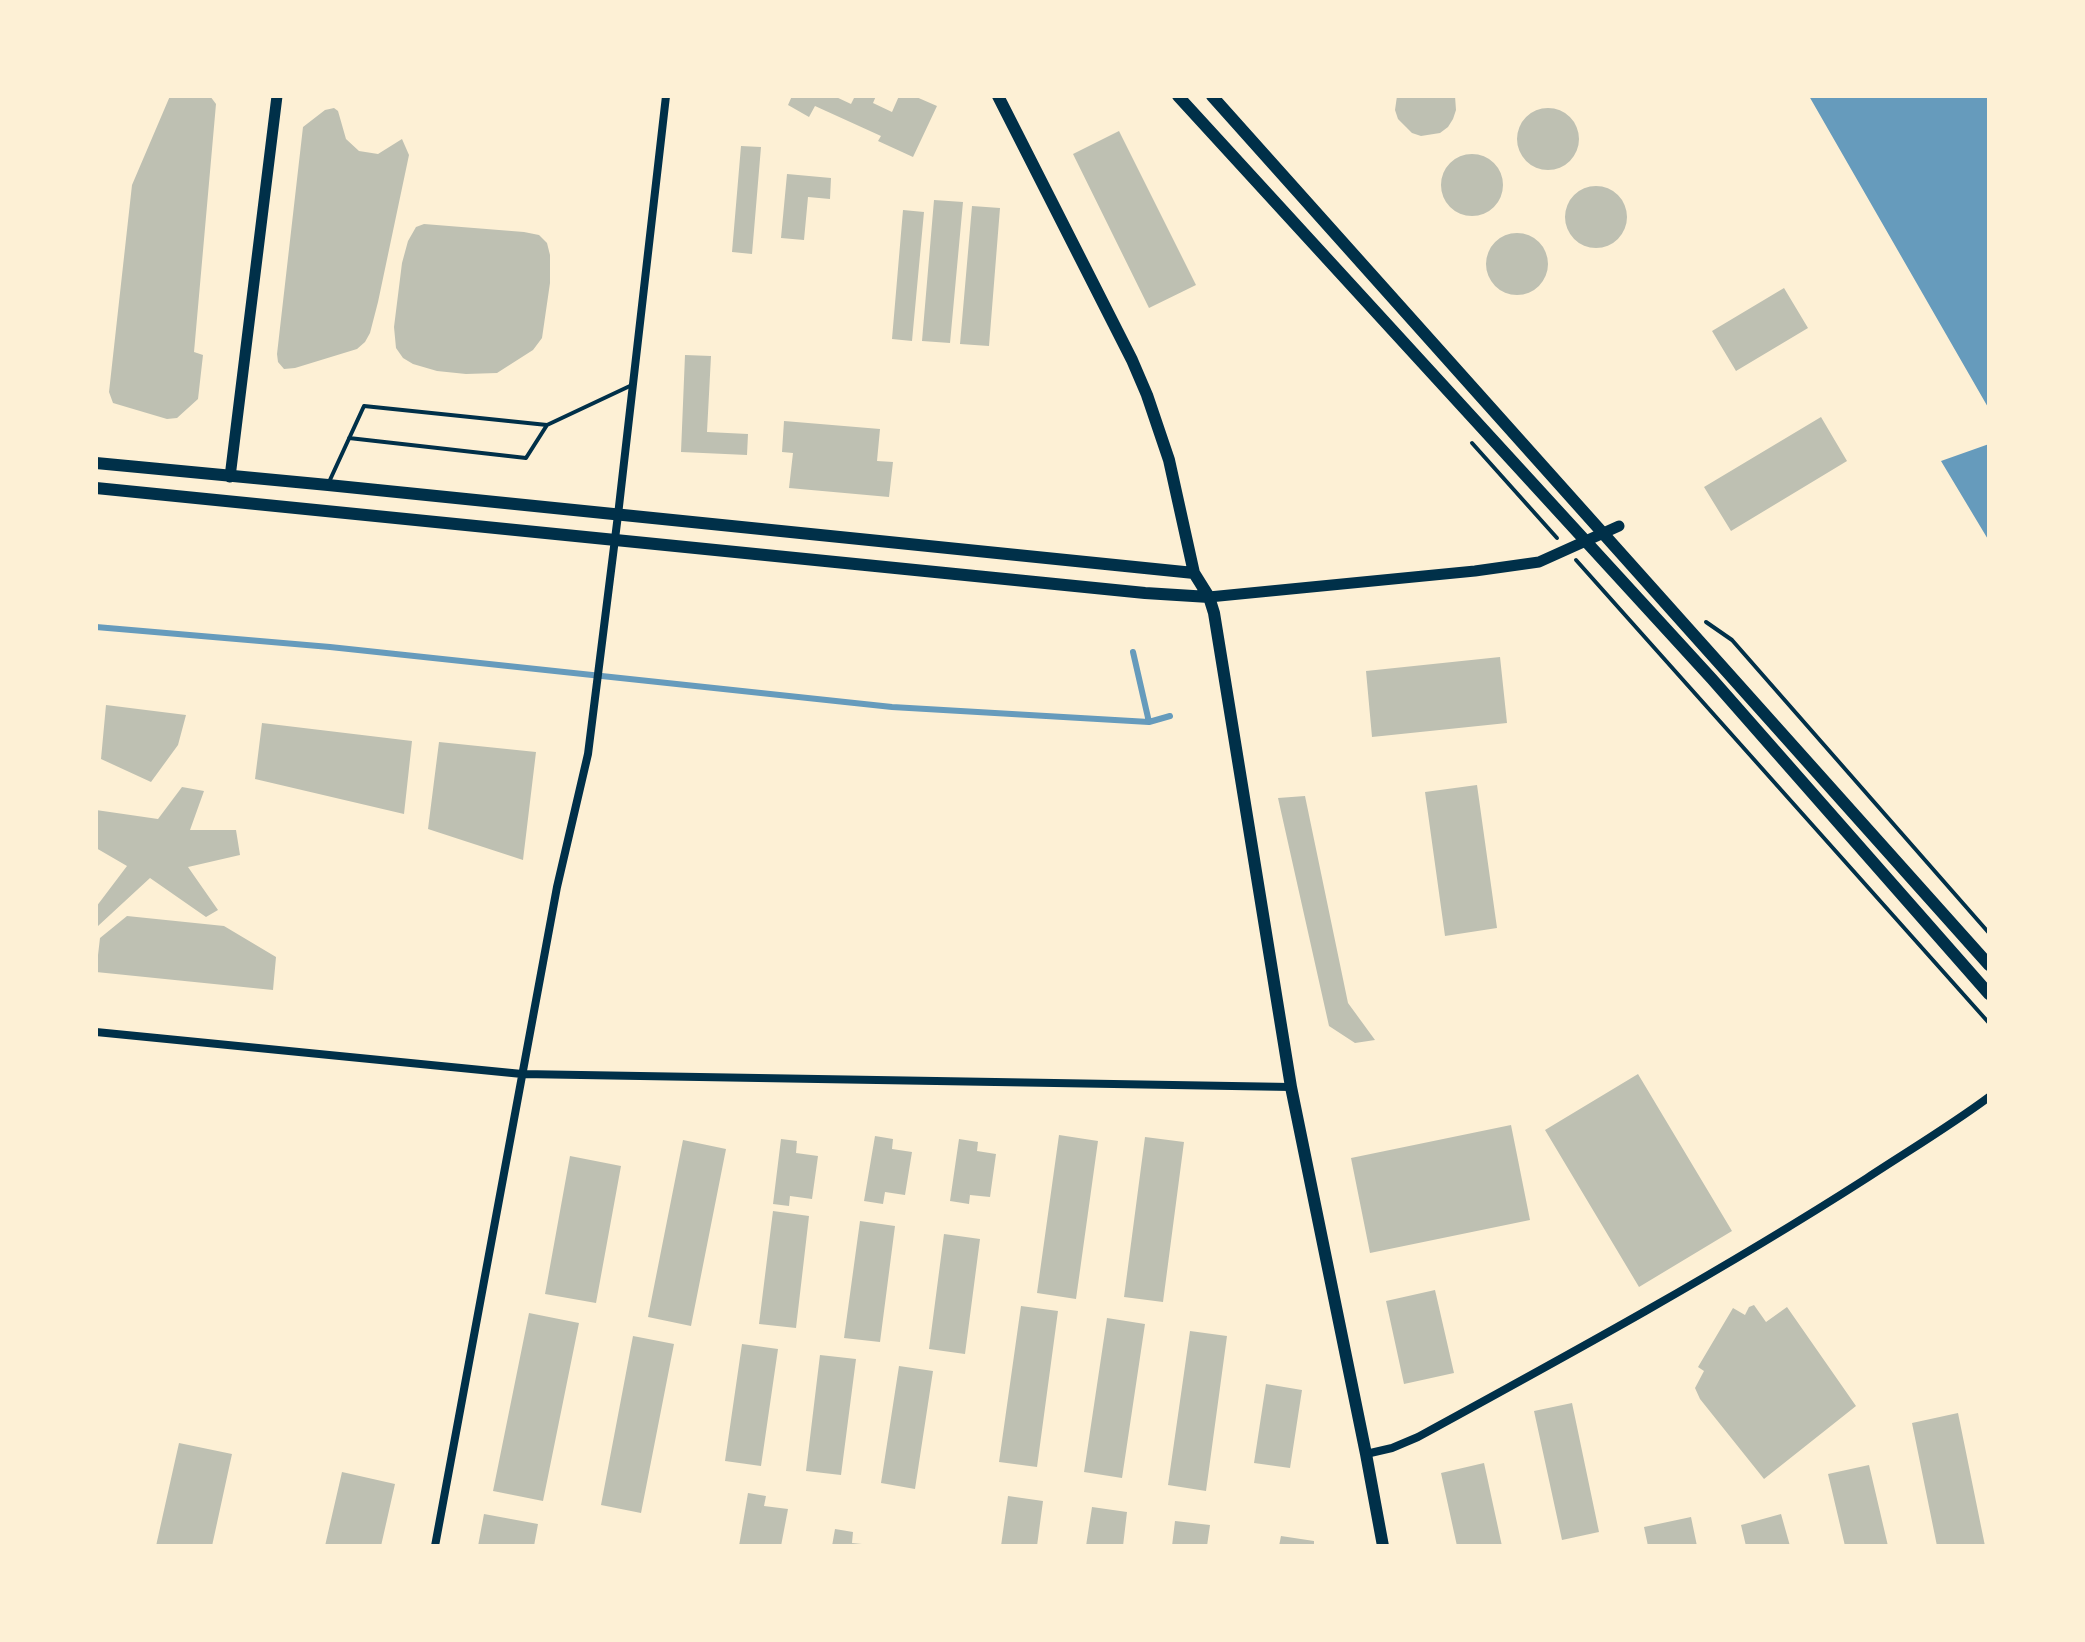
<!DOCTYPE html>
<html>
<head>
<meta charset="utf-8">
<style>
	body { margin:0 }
	#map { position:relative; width:2085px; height:1642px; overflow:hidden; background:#fdf0d5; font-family:Lato,sans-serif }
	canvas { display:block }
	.frame { position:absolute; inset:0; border:98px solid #fdf0d5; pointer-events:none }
</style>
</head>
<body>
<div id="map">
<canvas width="2085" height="1642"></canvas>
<div class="frame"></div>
</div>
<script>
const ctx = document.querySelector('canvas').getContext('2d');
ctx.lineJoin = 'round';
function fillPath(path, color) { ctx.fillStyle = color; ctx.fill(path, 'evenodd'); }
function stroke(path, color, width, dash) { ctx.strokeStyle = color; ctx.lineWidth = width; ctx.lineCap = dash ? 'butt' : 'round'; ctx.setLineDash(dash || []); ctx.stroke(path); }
fillPath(new Path2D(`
	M1809 96H1989V409Z
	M1989 444V541L1941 461Z`), '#669bbc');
stroke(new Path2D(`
	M96 627 330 647 892 707 1149 722 1170 716
	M1133 652 1149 722`), '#669bbc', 6);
fillPath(new Path2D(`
	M170 96H210L216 104 194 352 203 355 198 399 177 418 167 419 113 403 109 392 132 185Z
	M792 96H834L851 104 855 96H876L873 103 892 112 899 96H914L937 106 913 157 878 141 881 136 815 106 809 117 788 105Z
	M1397 96H1455L1456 110 1453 119 1448 127 1440 133 1421 136 1412 133 1398 119 1395 110Z
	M334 108 338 111 346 139 359 151 378 154 402 139 409 155 378 302 370 333 365 342 357 349 295 368 284 369 278 362 277 354 303 127 325 110Z
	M1517 139a31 31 0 1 1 62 0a31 31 0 1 1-62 0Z
	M1119 131 1196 285 1149 308 1073 154Z
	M741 146 761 147 752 254 732 252Z
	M1441 185a31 31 0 1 1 62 0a31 31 0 1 1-62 0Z
	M787 174 831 178 830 199 808 197 804 240 781 238Z
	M1565 217a31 31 0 1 1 62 0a31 31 0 1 1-62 0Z
	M934 200 963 202 950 343 922 341Z
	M972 206 1000 208 989 346 960 344Z
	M903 210 924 212 912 341 892 339Z
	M424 224 524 232 539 235 547 243 550 255V283L542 338 533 350 497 373 466 374 437 371 413 364 403 358 396 348 394 327 402 263 408 241 416 227Z
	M1486 264a31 31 0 1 1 62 0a31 31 0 1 1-62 0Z
	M1784 288 1808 328 1736 371 1712 331Z
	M685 355 711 356 707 432 748 434 747 455 681 452Z
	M1821 417 1847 461 1731 531 1704 487Z
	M784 421 880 429 877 461 893 462 889 497 789 488 793 453 782 452Z
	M1500 657 1507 723 1372 737 1366 671Z
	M106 705 186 715 178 745 151 782 101 759Z
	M262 723 412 741 404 814 255 779Z
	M439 742 536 752 523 860 428 829Z
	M1477 785 1497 928 1445 936 1425 792Z
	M182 787 204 791 190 830H236L240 855 188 867 218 910 206 917 150 878 98 926 96 924V907L127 866 96 848V810L158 819Z
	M1305 796 1348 1003 1375 1040 1355 1043 1329 1026 1278 798Z
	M127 916 224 926 276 957 273 990 96 972 100 938Z
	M1638 1074 1732 1231 1639 1287 1545 1130Z
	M1511 1125 1530 1220 1370 1253 1351 1158Z
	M1059 1135 1098 1141 1076 1299 1037 1293Z
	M875 1136 893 1139 892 1149 912 1152 905 1195 885 1192 883 1204 864 1201Z
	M1145 1137 1184 1142 1163 1302 1124 1297Z
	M781 1139 797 1141 796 1153 818 1156 812 1199 790 1196 789 1206 773 1204Z
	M959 1139 978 1142 977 1151 996 1154 990 1197 970 1195 969 1204 950 1201Z
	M683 1140 726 1149 691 1326 648 1317Z
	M570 1156 621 1166 596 1303 545 1294Z
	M773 1211 809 1216 796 1328 759 1324Z
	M860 1221 895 1226 880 1342 844 1338Z
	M944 1234 980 1239 965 1354 929 1349Z
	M1435 1290 1454 1373 1404 1384 1386 1301Z
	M1754 1305 1766 1322 1787 1307 1856 1406 1764 1479 1700 1399 1695 1388 1704 1371 1698 1367 1733 1308 1745 1315 1749 1307Z
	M1021 1306 1058 1311 1037 1467 999 1462Z
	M529 1313 579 1323 543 1501 493 1491Z
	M1107 1318 1145 1324 1122 1478 1084 1472Z
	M1190 1331 1227 1336 1206 1491 1168 1485Z
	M633 1336 674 1344 641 1513 601 1505Z
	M742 1344 778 1349 761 1466 725 1461Z
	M820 1355 856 1359 841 1475 806 1471Z
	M899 1366 933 1371 915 1489 881 1483Z
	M1266 1384 1302 1390 1290 1468 1254 1463Z
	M1572 1403 1599 1532 1562 1540 1534 1411Z
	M1958 1413 1985 1546H1937L1912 1423Z
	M179 1443 232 1454 212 1546H156Z
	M1484 1463 1502 1546H1457L1441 1473Z
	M1869 1465 1888 1546H1845L1828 1474Z
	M342 1472 395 1484 381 1546H325Z
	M748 1493 766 1496 764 1506 788 1509 781 1546H739Z
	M1008 1496 1043 1501 1037 1546H1001Z
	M1092 1507 1127 1512 1123 1546H1086Z
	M484 1514 538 1524 534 1546H478Z
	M1781 1514 1790 1546H1746L1741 1525Z
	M1691 1517 1697 1546H1648L1644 1527Z
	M1175 1521 1210 1525 1207 1546H1172Z
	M835 1529 853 1532 852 1543 862 1544V1546H832Z
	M1281 1536 1314 1541V1546H1279Z`), '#bec0b2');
stroke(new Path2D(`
	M1472 443 1557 538
	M1576 560 1989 1023
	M1706 622 1732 640 1989 933`), '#003049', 4);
stroke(new Path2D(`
	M349 438 526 458 547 425
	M329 482 364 406 547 425 632 385`), '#003049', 4);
stroke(new Path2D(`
	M96 1032 522 1074 1291 1087
	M1366 1454 1392 1448 1418 1437C1570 1354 1722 1271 1867 1178 1908 1151 1950 1126 1989 1097
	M435 1546 557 887 588 754 618 515 666 96`), '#003049', 8);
stroke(new Path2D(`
	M230 477 277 96
	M1209 597 1475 571 1539 562 1619 526`), '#003049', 11);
stroke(new Path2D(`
	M998 96 1132 360 1147 395 1169 460 1194 573 1209 597 1214 613 1291 1087 1366 1454 1383 1546
	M1178 96 1712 679 1989 994
	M1212 96 1989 965
	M96 463 328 485 1194 573
	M96 488 1145 593 1209 597`), '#003049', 12);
</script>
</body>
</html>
